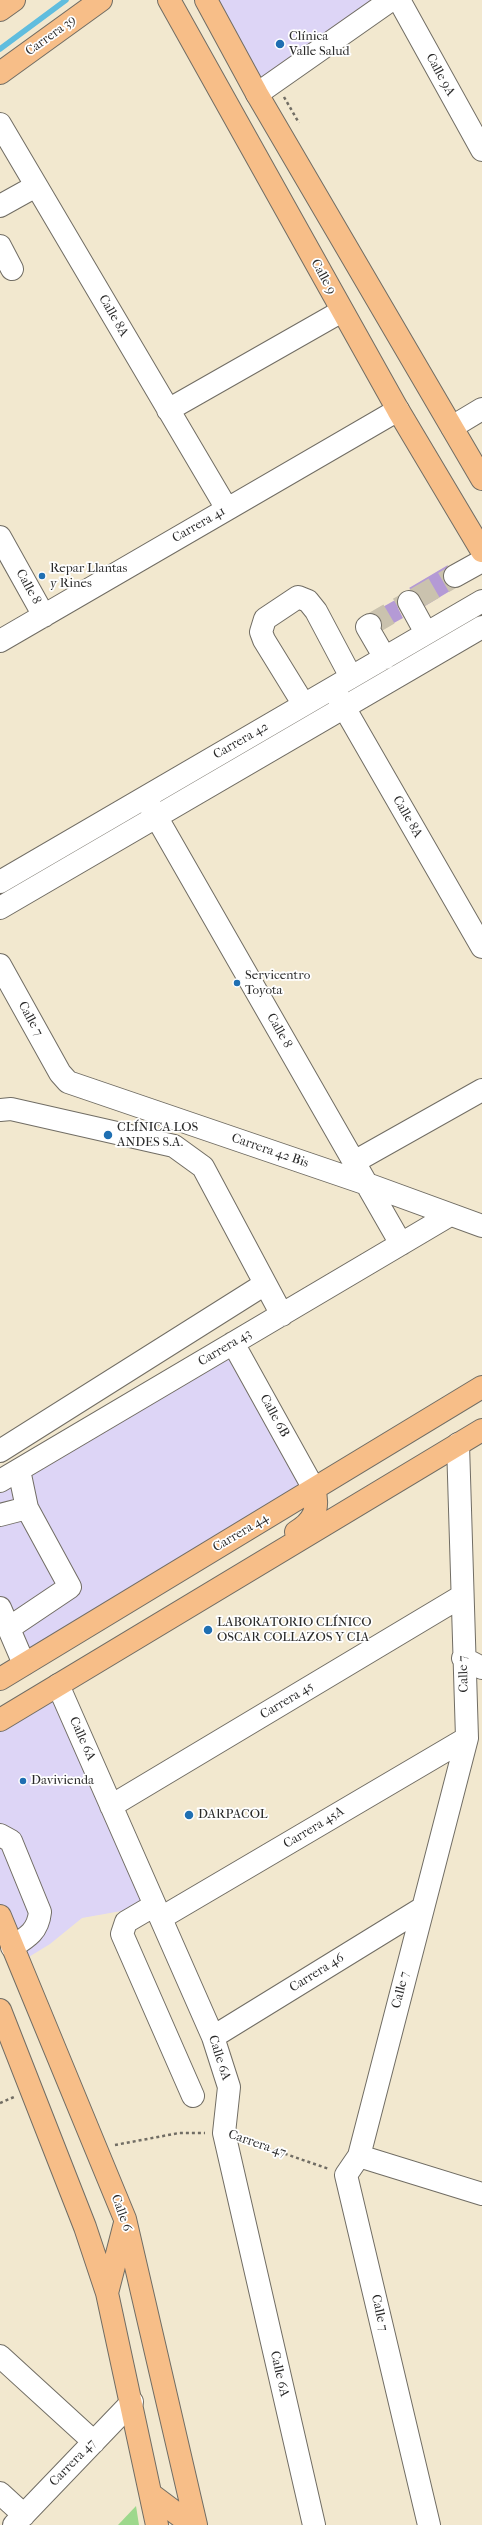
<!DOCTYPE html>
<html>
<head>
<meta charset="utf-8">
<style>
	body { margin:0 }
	canvas { display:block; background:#f2e8cf }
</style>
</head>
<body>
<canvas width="482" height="2525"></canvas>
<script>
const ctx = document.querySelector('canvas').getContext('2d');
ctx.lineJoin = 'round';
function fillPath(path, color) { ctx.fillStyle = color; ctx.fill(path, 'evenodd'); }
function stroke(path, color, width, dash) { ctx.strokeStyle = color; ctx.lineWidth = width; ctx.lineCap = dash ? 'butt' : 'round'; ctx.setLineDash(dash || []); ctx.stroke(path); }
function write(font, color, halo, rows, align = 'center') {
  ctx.font = font + ' "IM FELL French Canon",serif'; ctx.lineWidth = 3.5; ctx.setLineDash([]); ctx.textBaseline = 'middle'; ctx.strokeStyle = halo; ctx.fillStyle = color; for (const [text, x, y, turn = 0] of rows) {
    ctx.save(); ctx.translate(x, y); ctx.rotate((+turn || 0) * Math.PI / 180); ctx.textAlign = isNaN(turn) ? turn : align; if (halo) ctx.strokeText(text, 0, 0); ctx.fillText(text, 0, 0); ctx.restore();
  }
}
fillPath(new Path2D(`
	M206 0H391L257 94Z
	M233 1343 314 1489 24 1664 0 1608V1481Z
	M58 1685 155 1905 82 1918 50 1944 19 1963 0 1916V1720Z`), '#ddd5f6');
fillPath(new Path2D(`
	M136 2506 139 2525H118Z`), '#9dd88c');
stroke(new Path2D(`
	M0 49 66 0`), '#60bdde', 5.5);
fillPath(new Path2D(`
	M448 565 443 575 444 582 449 587 455 588 425 606 420 596 409 588Z
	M397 599 398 608 403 618 383 629 381 618 372 613Z`), '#b49ad5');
stroke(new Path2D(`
	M415 599 455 576
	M370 625 406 604`), '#cac2ae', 22, [22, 11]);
const minor = new Path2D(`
	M399 0 482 150
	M257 94 391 0
	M0 124 227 509
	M0 206 36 186
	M0 246 12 269
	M168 410 342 311
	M452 427 482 409
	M0 537 44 616
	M455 576 482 561
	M409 602 426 633
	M370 625 367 627 385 658
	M0 641 398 410
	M337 695 482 947
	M304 705 264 640 261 632 265 619 298 597 308 601 316 611 351 677
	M149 804 401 1244
	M0 882 482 601
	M0 908 482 627
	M0 965 60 1073 68 1082 367 1184 482 1226
	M0 1110 11 1109 174 1146 203 1167 282 1315
	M354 1162 482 1090
	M233 1343 314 1489
	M0 1451 265 1284
	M19 1470 27 1508
	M0 1481 450 1215
	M0 1515 27 1508 70 1587 9 1628
	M0 1608 24 1664
	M463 1658 482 1668
	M58 1685 213 2037 229 2087 224 2133 314 2525
	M111 1806 462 1596
	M0 1835 11 1841 40 1912C38 1931 28 1937 12 1947
	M155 1905 126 1922 122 1934 193 2096
	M161 1918 467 1738
	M213 2037 421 1909
	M359 2156 482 2194
	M0 2356 94 2442
	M0 2493 24 2515
	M14 2525 132 2402
	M429 2525 346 2175 359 2156 467 1738 458 1444`);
const major = new Path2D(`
	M169 0 398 410 482 551
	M206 0 257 94 482 479
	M0 10 14 0
	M0 73 101 0
	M296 1532C313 1522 320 1509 314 1489
	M0 1679 482 1387
	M0 1720 482 1430
	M0 1916 125 2219 196 2525
	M0 2010 85 2227 107 2293 157 2525
	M107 2293 125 2223
	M152 2495 192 2525`);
stroke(minor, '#716d64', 24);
stroke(major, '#716d64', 24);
stroke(new Path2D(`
	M284 97 299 123
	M0 2103 14 2097
	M245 2140 329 2169
	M115 2145 179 2133H205`), '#716d64', 2.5, [3, 3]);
stroke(minor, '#fff', 22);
stroke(major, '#f7be88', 22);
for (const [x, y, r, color] of [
	[280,44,5,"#1f6fb2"],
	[42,576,4,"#1f6fb2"],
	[237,983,4,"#1f6fb2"],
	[108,1135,5,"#1f6fb2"],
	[208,1630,5,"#1f6fb2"],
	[23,1781,4,"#1f6fb2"],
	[189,1815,5,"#1f6fb2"]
]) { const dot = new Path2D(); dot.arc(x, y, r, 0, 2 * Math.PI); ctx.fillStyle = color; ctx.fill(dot); stroke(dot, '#fff', 1.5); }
write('13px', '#2b2b2b', '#fff', [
	["Carrera 39",51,36,-36],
	["Calle 9A",440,75,61],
	["Calle 9",323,277,61],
	["Calle 8A",113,316,60],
	["Carrera 41",199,525,-30],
	["Calle 8",28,587,61],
	["Carrera 42",241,741,-30],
	["Calle 8A",407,817,60],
	["Calle 7",30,1019,61],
	["Calle 8",279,1031,60],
	["Carrera 42 Bis",270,1151,19],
	["Carrera 43",225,1348,-31],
	["Calle 6B",274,1416,61],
	["Carrera 44",241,1533,-31],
	["Calle 7",464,1674,-92],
	["Carrera 45",287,1701,-31],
	["Calle 6A",82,1739,66],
	["Carrera 45A",314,1828,-31],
	["Carrera 46",317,1973,-32],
	["Calle 7",401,1990,-76],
	["Calle 6A",219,2058,72],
	["Carrera 47",257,2144,19],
	["Calle 6",121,2213,70],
	["Calle 7",379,2313,77],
	["Calle 6A",279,2374,77],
	["Carrera 47",73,2463,-46]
]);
write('13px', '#2b2b2b', '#fff', [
	["Clínica",289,37],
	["Valle Salud",289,52],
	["Repar Llantas",50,569],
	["y Rines",50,584],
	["Servicentro",245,976],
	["Toyota",245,991],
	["CLÍNICA LOS",117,1128],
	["ANDES S.A.",117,1143],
	["LABORATORIO CLÍNICO",217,1623],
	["OSCAR COLLAZOS Y CIA",217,1638],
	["Davivienda",31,1781],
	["DARPACOL",198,1815]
], 'left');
</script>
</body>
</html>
